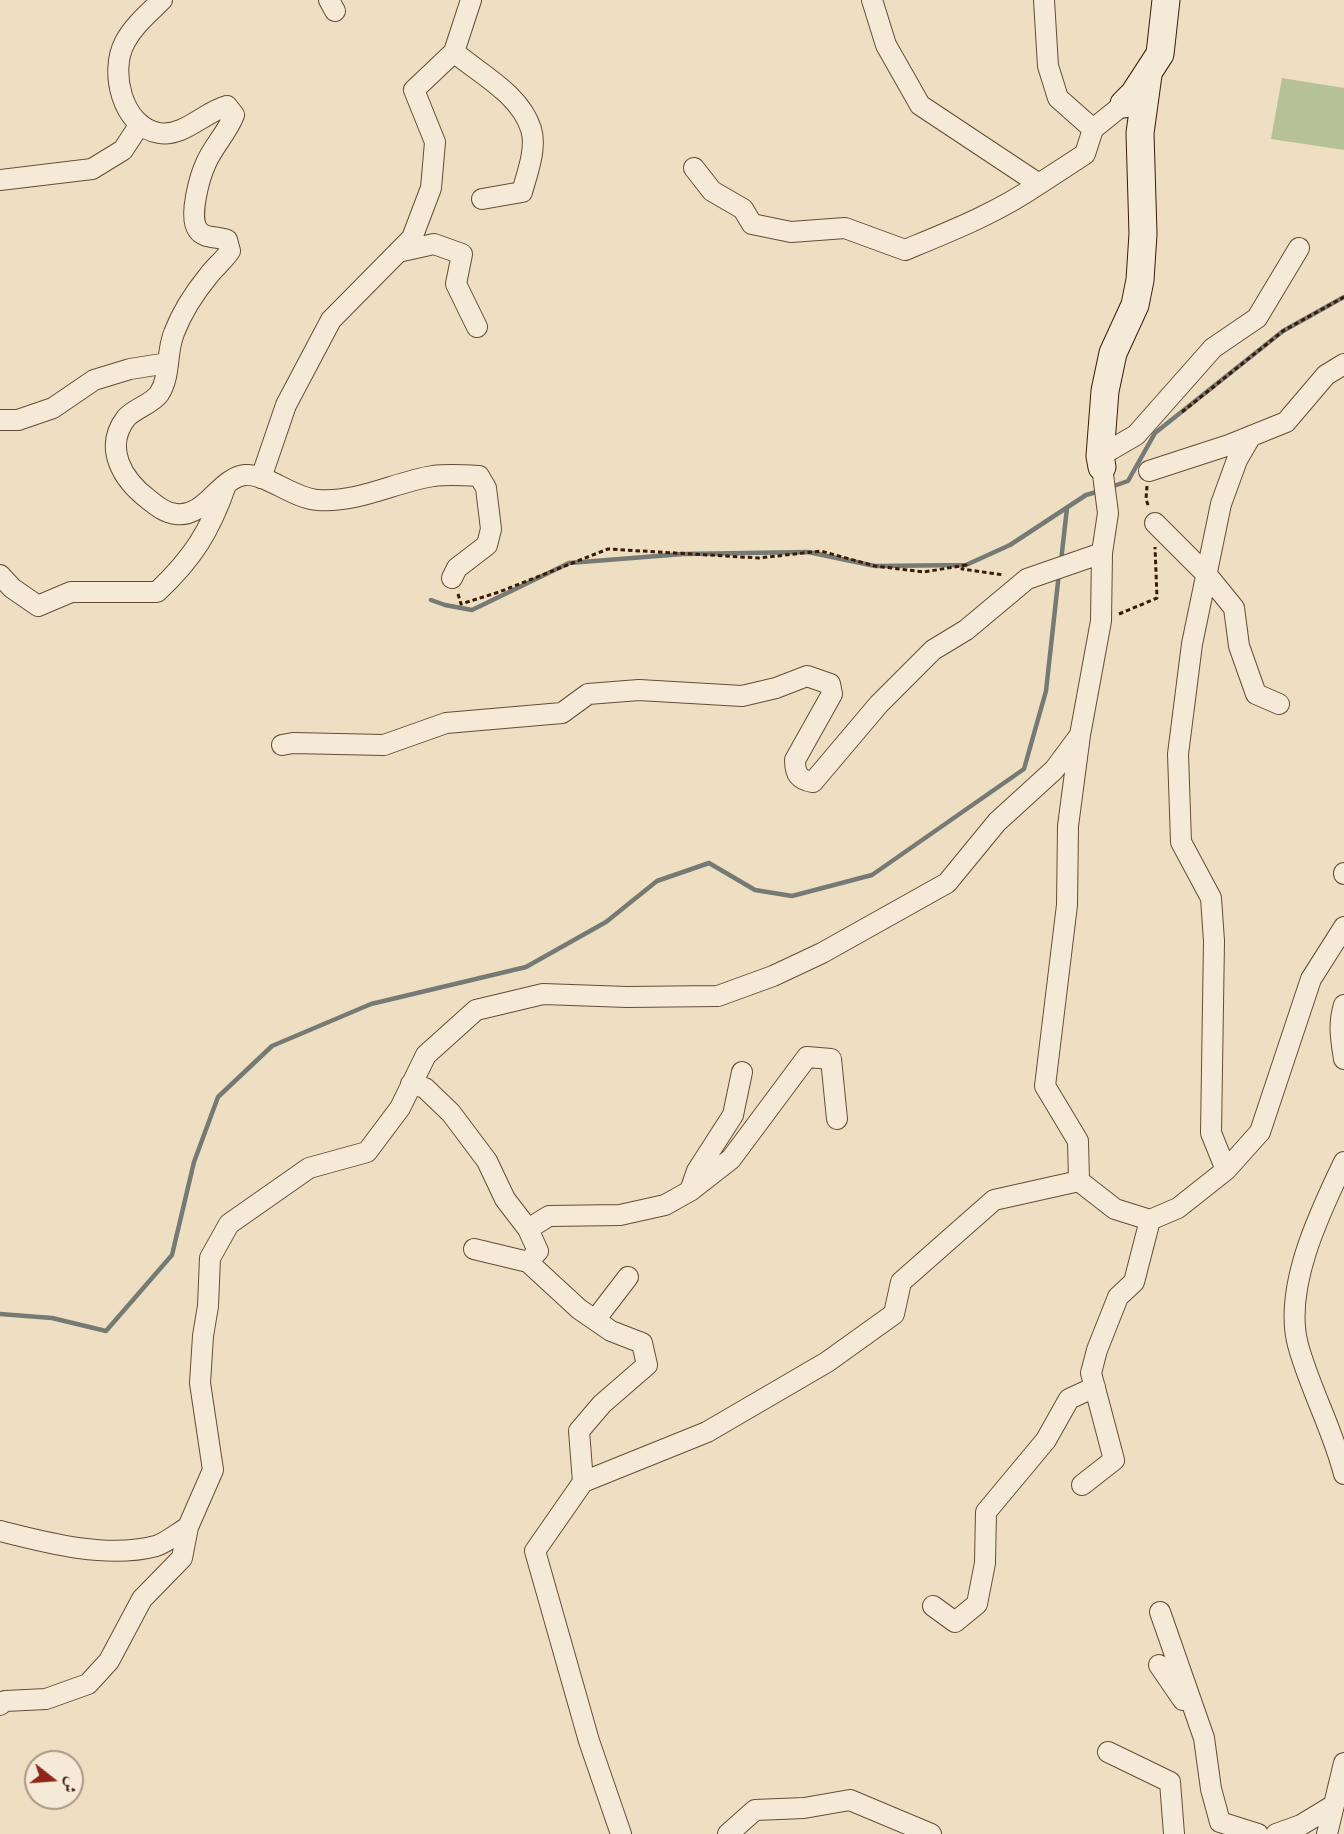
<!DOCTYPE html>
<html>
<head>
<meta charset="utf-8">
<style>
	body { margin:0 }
	#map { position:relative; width:1344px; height:1834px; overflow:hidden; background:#efdfc2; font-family:"Old Standard TT",Amiri,serif }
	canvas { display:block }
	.north { position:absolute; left:24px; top:1750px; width:60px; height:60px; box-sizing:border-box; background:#f5ead7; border:2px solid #aa9784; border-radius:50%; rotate:107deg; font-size:16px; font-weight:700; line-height:24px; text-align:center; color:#391b07 }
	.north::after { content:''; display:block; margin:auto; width:21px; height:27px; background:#8f2418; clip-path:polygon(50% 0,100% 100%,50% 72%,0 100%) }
</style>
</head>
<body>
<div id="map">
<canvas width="1344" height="1834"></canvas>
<div class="north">ش</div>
</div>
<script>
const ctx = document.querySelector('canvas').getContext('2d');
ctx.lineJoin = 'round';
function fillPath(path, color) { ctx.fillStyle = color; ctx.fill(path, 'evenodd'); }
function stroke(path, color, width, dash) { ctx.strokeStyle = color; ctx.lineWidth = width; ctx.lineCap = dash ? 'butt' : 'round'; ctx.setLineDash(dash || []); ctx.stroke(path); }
fillPath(new Path2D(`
	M1282 78 1344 88V150L1271 139Z`), '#b6c296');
stroke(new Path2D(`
	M1111 487 1128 481 1155 433 1283 331 1344 297
	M1061 561 1067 508
	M431 600 445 605 472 610 569 563 683 554 808 552 875 566 966 565 1010 545 1086 495 1100 491
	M0 1314 52 1318 106 1331 172 1255 194 1162 218 1097 272 1046 371 1004 526 967 606 922 657 881 709 863 755 890 792 896 872 875 1024 769 1046 691 1059 573`), '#767a74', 4.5);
const street = new Path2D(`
	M162 0C149 13 134 25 125 42 109 71 122 127 159 133 184 137 204 112 227 106L234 115C227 133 214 145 206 163 200 176 188 217 198 230 204 239 217 236 227 240L230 251C224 260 216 266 209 275 195 292 182 312 174 333 166 352 171 376 159 394 152 404 135 408 126 418 103 448 123 480 148 499 157 506 165 513 176 514 205 518 219 478 245 475 266 473 294 499 318 500 358 503 395 482 433 476 448 474 463 475 479 476L486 488 491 529 487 545 457 568 452 578
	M329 0 335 11
	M1044 0 1048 66 1058 98 1093 129 1124 104
	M454 52C480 74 520 94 531 129 537 148 527 174 522 192L482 199
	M694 168 712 191 743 209 752 224 791 232 845 228 905 250C951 231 997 213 1039 184L920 105 886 45 872 0
	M0 180 92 169 123 150 140 124
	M1039 184 1085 154 1093 129
	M398 252 434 244 462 254 456 284 477 327
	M0 420H18L53 408 94 380 130 369 168 363
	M1100 456 1136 435 1213 348 1257 318 1299 248
	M1102 467 1108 513 1102 553 1101 621 1080 735 1068 826 1067 905 1045 1086 1078 1141 1079 1181 1115 1209 1150 1220 1178 1208 1226 1170 1260 1132 1311 979 1344 927
	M1149 471 1229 445 1286 422 1326 375 1344 364
	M261 478 286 405 331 320 412 238 431 188 435 142 414 90 454 52 471 0
	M1155 523 1208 576 1234 608 1239 646 1256 694 1279 704
	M0 575 12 588 38 606 71 592H157C193 558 210 531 226 485
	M282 745 293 743 384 745 446 723 562 713 588 694 639 690 742 696 776 688 807 676 830 684 832 694 795 760C795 774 799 780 813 782L879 704 933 650 966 630 1027 579 1102 553
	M1344 873V874
	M1344 1005C1338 1024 1341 1040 1344 1059
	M411 1084 425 1088 451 1113 487 1161 505 1199 528 1229 538 1251 528 1262
	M1344 1162C1320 1212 1283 1288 1298 1345 1310 1389 1333 1430 1344 1474
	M1226 1170 1211 1133 1214 941 1211 898 1181 842 1178 754 1192 644 1221 504 1237 460 1251 436
	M691 1188 697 1171 733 1115 742 1072
	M528 1229 549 1216 620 1215 665 1205 690 1191 731 1159 807 1057 831 1059 837 1119
	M474 1249 528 1262 579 1309 611 1331 642 1343 647 1365 602 1404 579 1431 583 1482
	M595 1320 628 1277
	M1082 1485 1114 1460 1091 1373 1097 1350 1118 1297 1134 1282 1150 1220
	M0 1531C47 1543 107 1559 156 1546 166 1543 178 1533 188 1527
	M933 1606 955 1622 977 1604 985 1563 986 1512 1046 1440 1069 1399 1095 1387
	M1160 1612 1204 1738 1211 1789 1220 1822 1258 1834
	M1159 1665 1183 1700
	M0 1705 5 1701 46 1699 88 1684 109 1661 142 1599 182 1558 188 1527 213 1470 200 1383 203 1336 208 1306 210 1258 229 1224 309 1168 367 1152 400 1108 426 1055 476 1010 543 994 627 997 718 996 773 976 822 953 947 883 997 822 1054 770 1080 735
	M1108 1752 1170 1782 1174 1834
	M621 1834 589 1741 535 1551 583 1482 707 1432 827 1362 894 1314 901 1282 994 1200 1079 1181
	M728 1834 755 1810 804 1808 850 1800 931 1834
	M1276 1834 1301 1825 1334 1805
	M1327 1834 1344 1763`);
const secondary = new Path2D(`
	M1124 104 1134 94 1160 54 1166 0
	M1102 467 1100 456 1105 391 1113 353 1135 305 1140 280 1143 234 1140 133 1148 75`);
stroke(street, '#664c36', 22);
stroke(secondary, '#391b07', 29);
stroke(new Path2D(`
	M1182 412 1283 331 1344 297
	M1147 486 1146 499 1149 508
	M458 594 461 604 499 592 608 549 759 558 821 551 875 566 924 572 966 565 962 569 1004 575
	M1119 614 1157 598 1155 547`), '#391b07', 3, [4.5, 3]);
stroke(street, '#f5ead7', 20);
stroke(secondary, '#f5ead7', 27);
</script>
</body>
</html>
